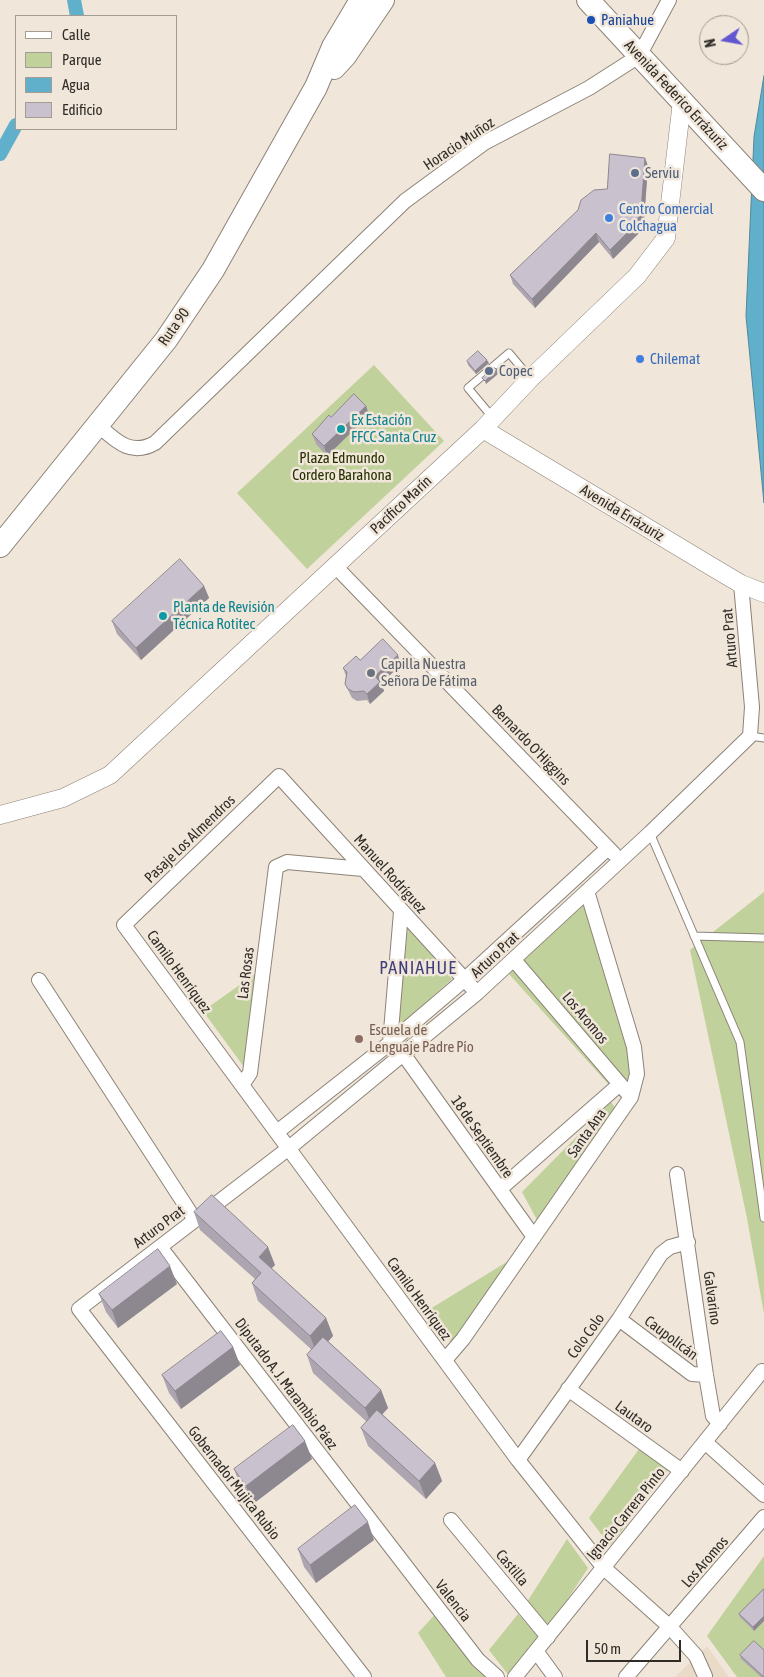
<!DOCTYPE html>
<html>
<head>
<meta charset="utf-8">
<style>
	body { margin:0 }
	#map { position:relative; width:764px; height:1677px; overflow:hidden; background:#f0e6d9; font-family:"Asap Condensed",sans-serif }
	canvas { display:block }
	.legend { position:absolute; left:15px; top:15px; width:162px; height:115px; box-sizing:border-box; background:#f0e6d9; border:1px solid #a39c92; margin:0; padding:6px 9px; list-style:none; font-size:15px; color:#302c27 }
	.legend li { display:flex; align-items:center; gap:10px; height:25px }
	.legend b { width:25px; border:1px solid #a39c92 }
	.north { position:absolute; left:699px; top:15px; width:50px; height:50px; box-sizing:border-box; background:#f0e6d9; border:1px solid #a39c92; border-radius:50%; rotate:258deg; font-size:14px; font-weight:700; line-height:20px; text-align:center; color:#302c27 }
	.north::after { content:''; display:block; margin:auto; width:18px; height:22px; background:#6257d0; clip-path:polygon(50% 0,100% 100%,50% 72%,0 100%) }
	.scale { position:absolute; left:586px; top:1640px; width:95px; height:22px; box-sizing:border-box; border:2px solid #302c27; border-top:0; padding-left:6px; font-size:15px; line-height:18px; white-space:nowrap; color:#302c27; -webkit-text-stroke:4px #f0e6d9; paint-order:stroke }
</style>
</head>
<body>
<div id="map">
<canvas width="764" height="1677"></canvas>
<ul class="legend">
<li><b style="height:6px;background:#fff"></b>Calle</li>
<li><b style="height:14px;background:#c1d19b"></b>Parque</li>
<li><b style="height:14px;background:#60b0cb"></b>Agua</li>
<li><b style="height:14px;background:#c9c1ce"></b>Edificio</li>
</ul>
<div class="north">N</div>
<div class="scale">50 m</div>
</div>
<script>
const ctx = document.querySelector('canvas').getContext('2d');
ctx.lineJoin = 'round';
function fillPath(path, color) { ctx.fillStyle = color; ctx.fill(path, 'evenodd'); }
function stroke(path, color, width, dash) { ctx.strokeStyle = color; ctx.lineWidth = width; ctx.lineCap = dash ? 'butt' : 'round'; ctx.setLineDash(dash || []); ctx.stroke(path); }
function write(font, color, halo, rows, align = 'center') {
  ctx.font = font + ' "Asap Condensed",sans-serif'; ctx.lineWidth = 5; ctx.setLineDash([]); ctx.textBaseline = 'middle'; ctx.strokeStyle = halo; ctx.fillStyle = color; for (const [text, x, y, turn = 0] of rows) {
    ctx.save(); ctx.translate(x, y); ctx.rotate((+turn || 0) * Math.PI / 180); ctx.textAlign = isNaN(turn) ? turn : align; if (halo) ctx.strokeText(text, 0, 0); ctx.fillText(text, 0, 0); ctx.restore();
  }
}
fillPath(new Path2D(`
	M707 1646 729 1677H675Z`), '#eadbc8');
fillPath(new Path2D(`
	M374 365 444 441 307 569 237 493Z
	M587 891 634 1047 629 1107 509 974Z
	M764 892V1314L747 1218 690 950Z
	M408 924 452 979 398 1027Z
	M255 974 244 1067 203 1011Z
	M611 1102 616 1109 537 1220 522 1192Z
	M510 1260 463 1339 450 1341 430 1309Z
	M642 1445 671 1466 610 1546 589 1518Z
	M567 1539 588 1568 549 1628 527 1602Z
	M764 1556V1677H737L707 1636Z
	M440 1609 492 1677H446L418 1633Z
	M518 1614 541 1639 510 1677 489 1650Z`), '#c1d19b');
const water = new Path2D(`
	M764 76V503L746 316 754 137Z`);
fillPath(water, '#60b0cb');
stroke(water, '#52889a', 1);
stroke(new Path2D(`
	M74 0 77 16
	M0 154 16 125`), '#60b0cb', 14);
const service = new Path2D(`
	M493 418 468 388 509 353 530 378
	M750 736 764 738
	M650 833 740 1042 764 1218
	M694 936 764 938`);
const minor = new Path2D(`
	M97 424C115 440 130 457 155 443L405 201 484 143 589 88 639 56 669 0
	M336 567 614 854
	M514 960 631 1097
	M39 980 195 1220
	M477 993 279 776 124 925 518 1460 604 1568 670 1627 696 1656 705 1676
	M390 1043 401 912
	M404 1055 534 1237
	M242 1085 250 1073 276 867 287 862 363 869
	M277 1132 390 1043 464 980 608 848
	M677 1174 706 1375 713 1416 720 1424
	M500 1189 620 1084
	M160 1247 478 1660 497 1677
	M619 1319 692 1374 706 1375
	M445 1360 463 1339 631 1097 637 1074 634 1047 587 891
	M568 1389 682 1471
	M705 1442 764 1495
	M518 1460 619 1319 661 1254 670 1247 688 1242
	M451 1520 548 1637
	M536 1651 555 1677
	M364 1677 79 1309 289 1148 477 993 650 833 750 736 752 707 741 584
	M515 1677 762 1371
	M626 1677 764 1517`);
const tertiary = new Path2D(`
	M483 429 709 565 741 584 764 593
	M0 815 63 798 110 775 483 429 530 379 637 276 666 238 682 101`);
const primary = new Path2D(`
	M588 0 764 190
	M334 68 345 56 383 0
	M0 546 166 340 213 270 316 87 333 47 361 0`);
stroke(service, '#8c8378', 9);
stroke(minor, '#8c8378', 16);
stroke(tertiary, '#8c8378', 19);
stroke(primary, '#8c8378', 24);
stroke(service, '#fff', 7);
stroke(minor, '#fff', 14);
stroke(tertiary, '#fff', 18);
stroke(primary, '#fff', 22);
fillPath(new Path2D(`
	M645 158 648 166 644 220 638 234 613 259 599 242 535 308 513 284 510 275Z
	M467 361 489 363 476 374 468 365Z
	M366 406 369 415 327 456 316 444 312 434 331 417Z
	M204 586 209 598 141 660 117 634 112 621Z
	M401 665 381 683 384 691 370 704 367 700 357 701 352 698 345 684 346 676 343 668Z
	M194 1212 275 1265 271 1268 326 1318 333 1336 328 1341 381 1390 388 1408 382 1414 435 1463 442 1481 426 1499 368 1446 361 1428 367 1422 313 1373 307 1355 312 1350 258 1301 252 1283 255 1279 200 1230Z
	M177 1284 118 1328 106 1312 99 1294Z
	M233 1347 240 1365 181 1409 169 1393 162 1375Z
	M312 1459 253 1504 241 1487 234 1469Z
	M374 1540 316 1583 304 1567 298 1549Z
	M764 1589 754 1631 740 1617 739 1614Z
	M740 1655 764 1677H761L741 1659Z`), '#ada6b1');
fillPath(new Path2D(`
	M645 158 648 166 644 220 638 234 613 259 610 250Z
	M596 233 599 242 535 308 532 299Z
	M487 360 489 363 476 374 475 371Z
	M497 370 498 374 486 384 485 381Z
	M366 406 369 415 327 456 324 446Z
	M204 586 209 598 141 660 136 648Z
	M398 655 401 665 381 683 384 691 370 704 367 694 375 676Z
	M268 1247 275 1265 265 1275 259 1257Z
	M170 1266 177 1284 118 1328 112 1310Z
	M326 1318 333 1336 317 1354 310 1336Z
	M233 1347 240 1365 181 1409 175 1391Z
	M381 1390 388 1408 372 1426 365 1408Z
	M305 1441 312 1459 253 1504 246 1486Z
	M435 1463 442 1481 426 1499 419 1481Z
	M368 1522 374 1540 316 1583 310 1565Z
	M764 1616V1621L754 1631 753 1627Z`), '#8d8790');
const building = new Path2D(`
	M610 154 645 158 641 212 635 225 610 250 596 233 532 299 510 275 578 210 581 200 594 190 607 189Z
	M478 351 487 360 475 371 467 361Z
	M495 368 497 370 485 381 482 378Z
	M354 394 366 406 324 446 312 434 329 415 331 417Z
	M180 559 204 586 136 648 112 621Z
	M383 639 398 655 375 676 380 682 367 694 364 691 354 692 348 689 345 684 347 672 343 668 356 656 360 660Z
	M212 1195 268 1247 259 1257 326 1318 310 1336 252 1283 261 1273 194 1212Z
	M158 1249 170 1266 112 1310 99 1294Z
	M221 1331 233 1347 175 1391 162 1375Z
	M323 1337 381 1390 365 1408 307 1355Z
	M377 1410 435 1463 419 1481 361 1428Z
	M293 1425 305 1441 246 1486 234 1469Z
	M355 1505 368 1522 310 1565 298 1549Z
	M764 1589V1616L753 1627 739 1614Z
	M754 1641 764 1650V1677L740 1655Z`);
fillPath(building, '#c9c1ce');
stroke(building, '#8d8790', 1);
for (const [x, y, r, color] of [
	[591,20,5,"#1a4fb4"],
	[635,173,5,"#5c6f8a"],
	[609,218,5,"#3f7fe0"],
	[640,359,5,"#3f7fe0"],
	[489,371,5,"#5c6f8a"],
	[341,429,5,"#0f9aa8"],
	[163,616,5,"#0f9aa8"],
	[371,673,5,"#6b7280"],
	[359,1039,5,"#8d6e63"]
]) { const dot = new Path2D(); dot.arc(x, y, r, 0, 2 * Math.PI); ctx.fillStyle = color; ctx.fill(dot); stroke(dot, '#f0e6d9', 2); }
write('15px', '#164399', '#f0e6d9', [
	["Paniahue",601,20]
], 'left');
write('15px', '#302c27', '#f0e6d9', [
	["Avenida Federico Errázuriz",676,95,47],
	["Horacio Muñoz",459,144,-34],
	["Ruta 90",174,327,-55],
	["Pacífico Marín",401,505,-43],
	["Avenida Errázuriz",622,513,31],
	["Arturo Prat",730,638,-95],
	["Bernardo O'Higgins",531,745,46],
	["Pasaje Los Almendros",190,839,-44],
	["Manuel Rodríguez",390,874,48],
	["Arturo Prat",495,955,-43],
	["Camilo Henríquez",179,972,54],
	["Las Rosas",246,973,-83],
	["Los Aromos",585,1018,50],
	["Santa Ana",587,1133,-55],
	["18 de Septiembre",482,1137,55],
	["Arturo Prat",159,1227,-37],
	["Galvarino",712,1298,82],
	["Camilo Henríquez",419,1299,54],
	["Colo Colo",586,1336,-54],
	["Caupolicán",671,1338,37],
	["Diputado A. J. Marambio Páez",286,1384,53],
	["Lautaro",634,1417,36],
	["Gobernador Mujica Rubio",234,1483,52],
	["Ignacio Carrera Pinto",626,1514,-51],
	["Los Aromos",705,1562,-49],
	["Castilla",512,1568,50],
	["Valencia",453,1601,52]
]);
write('15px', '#4e5e75', '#f0e6d9', [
	["Serviu",645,173],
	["Copec",499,371]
], 'left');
write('15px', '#366cbe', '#f0e6d9', [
	["Centro Comercial",619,209],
	["Colchagua",619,226],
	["Chilemat",650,359]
], 'left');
write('15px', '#0d838f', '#f0e6d9', [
	["Ex Estación",351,420],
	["FFCC Santa Cruz",351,437],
	["Planta de Revisión",173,607],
	["Técnica Rotitec",173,624]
], 'left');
write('15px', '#273100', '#f0e6d9', [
	["Plaza Edmundo",342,458],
	["Cordero Barahona",342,475]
]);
write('15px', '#5b616d', '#f0e6d9', [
	["Capilla Nuestra",381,664],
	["Señora De Fátima",381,681]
], 'left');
write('15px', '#785e54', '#f0e6d9', [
	["Escuela de",369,1030],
	["Lenguaje Padre Pío",369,1047]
], 'left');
ctx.letterSpacing = '1px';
write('18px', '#403e7b', '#f0e6d9', [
	["PANIAHUE",418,968]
]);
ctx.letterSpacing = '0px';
</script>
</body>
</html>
